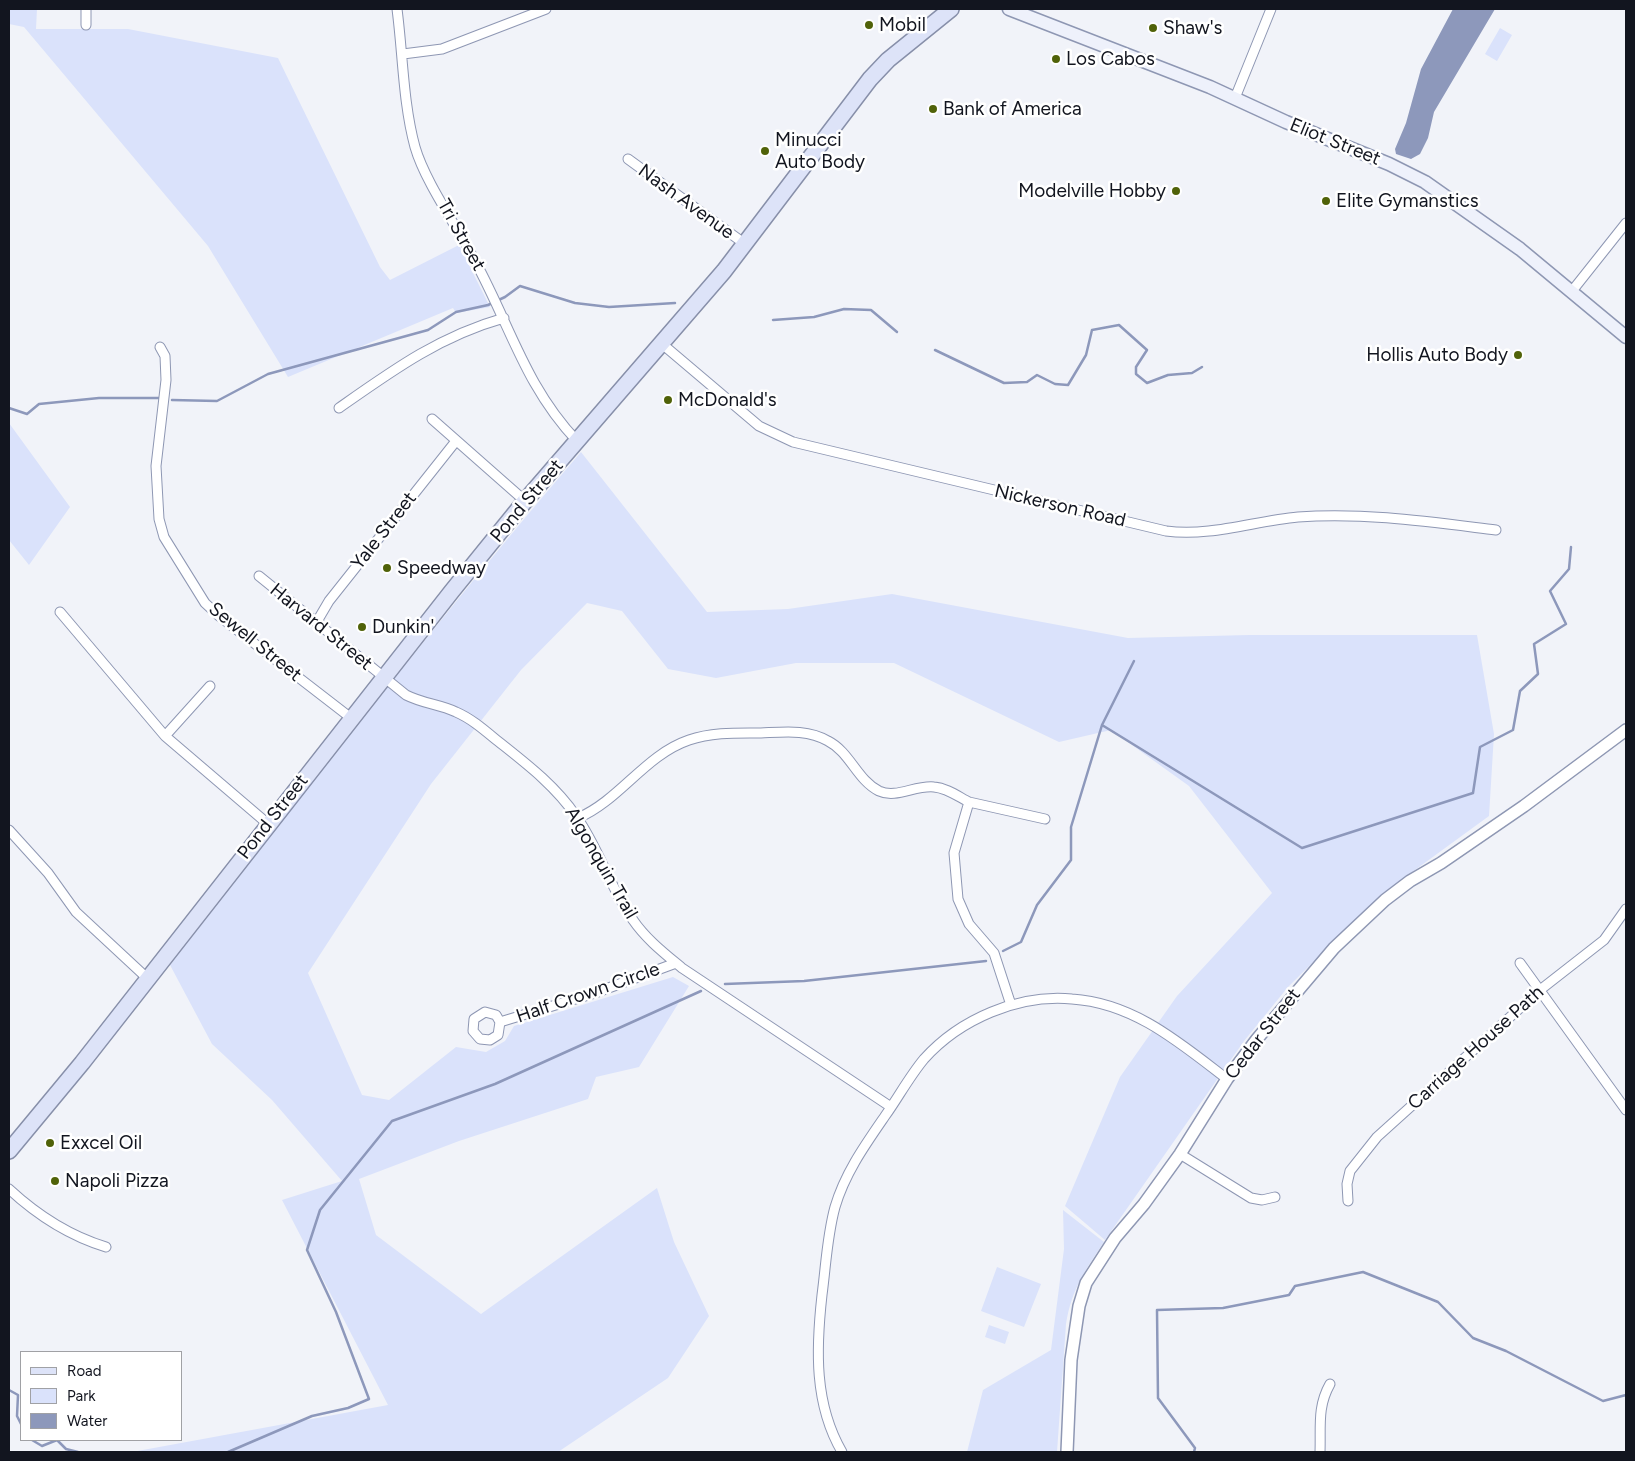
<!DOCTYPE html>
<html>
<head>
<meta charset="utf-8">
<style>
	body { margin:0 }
	#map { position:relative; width:1635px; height:1461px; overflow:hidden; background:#f1f3f9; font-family:Figtree,sans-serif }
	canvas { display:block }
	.frame { position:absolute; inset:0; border:10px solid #12151f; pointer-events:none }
	.legend { position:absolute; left:20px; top:1351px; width:162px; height:90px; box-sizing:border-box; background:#fff; border:1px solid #a0a1a5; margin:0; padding:6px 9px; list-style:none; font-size:15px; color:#12151f }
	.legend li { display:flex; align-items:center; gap:10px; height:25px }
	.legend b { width:25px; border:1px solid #a0a1a5 }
</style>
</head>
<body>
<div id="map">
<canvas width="1635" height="1461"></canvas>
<div class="frame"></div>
<ul class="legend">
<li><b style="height:6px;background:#dde3f8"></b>Road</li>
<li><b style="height:14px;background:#dae2fb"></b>Park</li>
<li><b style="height:14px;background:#8d98bb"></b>Water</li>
</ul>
</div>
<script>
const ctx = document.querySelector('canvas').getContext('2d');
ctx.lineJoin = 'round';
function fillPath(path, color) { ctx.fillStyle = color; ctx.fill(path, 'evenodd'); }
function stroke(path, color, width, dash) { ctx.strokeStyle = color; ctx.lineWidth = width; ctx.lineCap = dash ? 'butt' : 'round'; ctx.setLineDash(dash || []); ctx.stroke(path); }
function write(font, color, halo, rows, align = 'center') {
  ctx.font = font + ' Figtree,sans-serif'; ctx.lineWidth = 5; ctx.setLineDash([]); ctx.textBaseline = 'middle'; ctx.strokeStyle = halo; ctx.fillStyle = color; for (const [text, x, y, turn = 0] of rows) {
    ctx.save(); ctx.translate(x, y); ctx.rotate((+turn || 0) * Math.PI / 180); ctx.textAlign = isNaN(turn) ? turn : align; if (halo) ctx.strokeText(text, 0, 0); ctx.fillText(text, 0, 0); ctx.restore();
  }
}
fillPath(new Path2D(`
	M9 9H37L36 29H128L278 58 380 267 390 280 459 245 490 307 456 313 453 308 288 377 208 246 24 27 9 24Z
	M1500 28 1512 35 1497 61 1485 54Z
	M9 423 70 507 29 565 9 540Z
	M581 452 707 612 788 609 892 594 1128 638 1249 635H1477L1494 734 1489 816 1382 894 1288 987 1244 1041 1105 1240 1065 1206 1120 1077 1177 996 1272 893 1189 786 1111 730 1059 742 894 663H796L716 678 668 669 622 611 587 603 521 670 431 784 308 973 362 1095 389 1100 456 1047 486 1052 505 1041 514 1026 673 977 689 986 639 1067 596 1077 588 1099 459 1141 359 1179 376 1235 481 1314 657 1188 674 1242 709 1316 668 1378 558 1452H132L388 1405 282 1200 342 1181 272 1100 212 1044 170 965C305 792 438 618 581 452Z
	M1063 1210 1104 1242C1085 1271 1072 1288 1066 1324L1057 1452H967L983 1390 1051 1350 1064 1249Z
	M997 1267 1041 1284 1024 1327 981 1311Z
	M989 1325 1009 1332 1005 1344 985 1337Z`), '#dae2fb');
fillPath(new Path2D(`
	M1453 9H1495L1434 112 1428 138 1420 154 1411 159 1396 154 1395 149 1406 123 1421 69Z`), '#8d98bb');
stroke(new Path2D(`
	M773 320 814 317 844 309 871 310 897 332
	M935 350 1004 383 1027 382 1037 375 1055 384 1068 385 1086 355 1092 330 1119 325 1147 350 1136 367V374L1147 383 1168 375 1192 373 1202 367
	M172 400 217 401 268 374 428 330 456 312 488 305 505 297 520 286 575 303 609 307 675 303
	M9 408 27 414 39 404 99 398H160
	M1102 725 1302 848 1473 793 1480 747 1513 730 1520 691 1538 674 1534 644 1566 624 1550 591 1569 569 1571 547
	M1003 951 1021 942 1037 905 1071 860V827L1102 725 1134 661
	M725 984 804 981 986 961
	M9 1390 18 1395 17 1416 21 1424
	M32 1440 42 1446 57 1440
	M57 1440 66 1449 78 1452
	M228 1452 312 1416 348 1408 369 1399 336 1312 307 1250 320 1210 392 1121 495 1084 701 991
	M1194 1452 1195 1448 1158 1398 1157 1310 1223 1308 1289 1295 1295 1286 1363 1272 1438 1302 1473 1338 1506 1351 1603 1401 1626 1395`), '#8d98bb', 2.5);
const minor = new Path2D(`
	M397 9C403 55 403 103 415 147 425 182 458 228 475 261 510 325 525 386 577 441
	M86 25V9
	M403 54 442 49 546 9
	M1235 98 1271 9
	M628 159 745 244
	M1572 291 1626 223
	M661 343 759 426 793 442 1166 531C1210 537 1254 521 1298 517 1364 512 1431 522 1496 530
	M160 347 165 356 166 380 156 466 159 519 164 537 205 603 219 616 351 718
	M339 408C393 370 440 336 504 318
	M432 419 525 501
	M259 576 406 695C424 704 439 704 456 712 470 718 482 728 494 738 524 762 554 784 576 816 599 848 610 888 633 920 646 939 664 953 682 968L891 1107
	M60 612 165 736 268 824
	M318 625 319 618 329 601 456 441
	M165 736 210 686
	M578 818C620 800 645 755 689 740 712 732 737 733 761 733 784 732 808 729 828 741 850 752 857 780 879 791 896 799 915 785 934 787 947 788 959 797 969 802
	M9 830 48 873 76 912 147 978
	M1520 963 1626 1110
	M1011 1005 994 953 969 924 958 899 954 853 969 802 1045 819
	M500 1022 498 1035 490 1040 480 1039 473 1031 474 1019 485 1012 496 1015 500 1022 595 993 676 963
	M1180 1154 1251 1198 1262 1200 1275 1197
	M9 1189C36 1214 70 1236 106 1247
	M1348 1201 1347 1184 1350 1171 1377 1137 1540 990 1604 940 1626 909
	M842 1452C814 1404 816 1349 822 1295 826 1265 827 1236 835 1207 845 1173 865 1145 885 1116 898 1098 909 1077 924 1059 960 1019 1018 994 1072 999 1134 1003 1180 1043 1227 1079
	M1320 1452C1321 1427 1317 1407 1330 1384`);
const tertiary = new Path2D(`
	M1067 1452 1071 1360 1079 1306 1086 1283 1115 1238 1144 1204 1180 1154 1227 1079 1257 1039 1334 948 1385 900 1410 881 1441 863 1524 806 1626 730`);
const secondary = new Path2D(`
	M1009 9 1210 87 1286 122 1389 164 1425 182 1520 249 1626 337`);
const primary = new Path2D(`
	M9 1151 82 1063 452 591 525 501 724 271 870 79 888 60 951 9`);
stroke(minor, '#8e97b3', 11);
stroke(tertiary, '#8e97b3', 14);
stroke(secondary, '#8e97b3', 15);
stroke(primary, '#878fa9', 18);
stroke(minor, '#fff', 9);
stroke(tertiary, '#fff', 11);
stroke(secondary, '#eef1fb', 12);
stroke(primary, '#dde3f8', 15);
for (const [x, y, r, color] of [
	[869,25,5,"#506209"],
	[1153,28,5,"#506209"],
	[1056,59,5,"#506209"],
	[933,109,5,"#506209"],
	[765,151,5,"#506209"],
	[1176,191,5,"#506209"],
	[1326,201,5,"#506209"],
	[1518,355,5,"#506209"],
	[668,400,5,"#506209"],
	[387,568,5,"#506209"],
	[362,627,5,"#506209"],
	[50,1143,5,"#506209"],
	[55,1181,5,"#506209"]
]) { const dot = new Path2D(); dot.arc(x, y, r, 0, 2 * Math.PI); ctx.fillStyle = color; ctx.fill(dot); stroke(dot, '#fff', 2); }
write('19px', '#12151f', '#fff', [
	["Mobil",879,25],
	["Shaw's",1163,28],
	["Los Cabos",1066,59],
	["Bank of America",943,109],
	["Minucci",775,140],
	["Auto Body",775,162],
	["Modelville Hobby",1166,191,"right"],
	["Elite Gymanstics",1336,201],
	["Hollis Auto Body",1508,355,"right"],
	["McDonald's",678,400],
	["Speedway",397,568],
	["Dunkin'",372,627],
	["Exxcel Oil",60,1143],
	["Napoli Pizza",65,1181]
], 'left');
write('19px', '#12151f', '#fff', [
	["Eliot Street",1335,142,22],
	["Nash Avenue",686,202,36],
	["Tri Street",461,235,61],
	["Pond Street",527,501,-50],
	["Nickerson Road",1060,506,13],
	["Yale Street",384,531,-52],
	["Harvard Street",321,627,39],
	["Sewell Street",255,642,39],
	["Pond Street",273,817,-52],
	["Algonquin Trail",601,863,60],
	["Half Crown Circle",588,993,-19],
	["Cedar Street",1263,1034,-52],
	["Carriage House Path",1476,1048,-42]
]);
</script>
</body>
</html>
